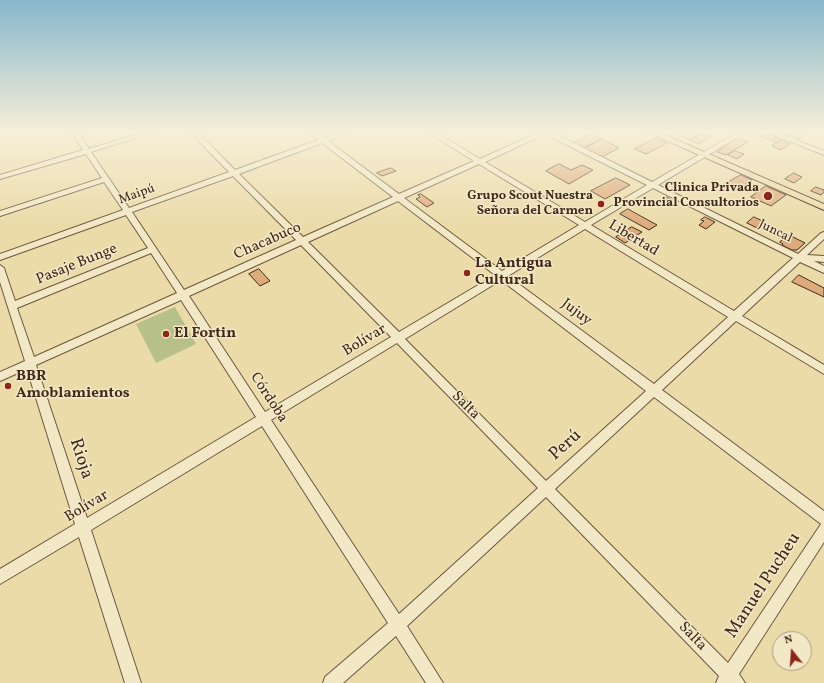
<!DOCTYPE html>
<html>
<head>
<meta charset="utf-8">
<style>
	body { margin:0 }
	#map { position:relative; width:824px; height:683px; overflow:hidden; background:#ebdba8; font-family:Vollkorn,serif }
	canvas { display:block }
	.north { position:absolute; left:772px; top:631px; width:40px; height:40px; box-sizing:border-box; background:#f2e8c6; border:1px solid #ac9c82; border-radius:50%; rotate:343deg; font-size:11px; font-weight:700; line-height:16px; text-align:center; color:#422a1c }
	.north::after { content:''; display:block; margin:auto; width:14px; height:18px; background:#8f2418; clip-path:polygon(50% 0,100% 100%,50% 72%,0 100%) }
</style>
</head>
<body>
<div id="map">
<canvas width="824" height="683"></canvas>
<div class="north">N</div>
</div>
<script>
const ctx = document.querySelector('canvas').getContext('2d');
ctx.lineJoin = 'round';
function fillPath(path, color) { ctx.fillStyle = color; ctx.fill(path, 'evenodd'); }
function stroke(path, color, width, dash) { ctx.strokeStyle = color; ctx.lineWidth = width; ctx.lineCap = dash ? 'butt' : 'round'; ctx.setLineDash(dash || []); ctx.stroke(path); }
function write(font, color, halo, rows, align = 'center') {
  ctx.font = font + ' Vollkorn,serif'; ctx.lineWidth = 3; ctx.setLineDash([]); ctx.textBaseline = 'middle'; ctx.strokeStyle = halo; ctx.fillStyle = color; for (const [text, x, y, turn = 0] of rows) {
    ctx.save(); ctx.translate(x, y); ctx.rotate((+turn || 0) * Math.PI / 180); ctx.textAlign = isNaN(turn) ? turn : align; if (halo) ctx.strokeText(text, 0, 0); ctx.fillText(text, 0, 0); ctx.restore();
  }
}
fillPath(new Path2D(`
	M175 307 196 344 156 363 136 324Z`), '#b6c088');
const building = new Path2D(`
	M688 131H699L703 133 690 140 680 136Z
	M754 131H760L768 134 763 137 752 133Z
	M795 132 804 135 799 139 790 135Z
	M703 133 712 136 699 144 690 140Z
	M591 134 602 139 584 148 574 143Z
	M768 134 782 140 777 143 763 137Z
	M656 138 667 143 646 154 635 149Z
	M738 138 748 142 726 155 717 152Z
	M602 139 619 148 602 157 584 148Z
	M781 140 790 144 780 150 772 146Z
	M735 151 744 154 737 159 728 155Z
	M559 164 571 170 582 165 593 170 569 184 546 171Z
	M391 168 396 171 382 176 377 173Z
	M794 173 802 177 794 183 785 179Z
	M741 175 752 180 737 190 725 184Z
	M616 178 630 185 605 199 591 191Z
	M766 186 786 195 771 206 751 197Z
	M816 187 824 190V192L821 195 811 191Z
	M421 194 434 203 427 207 416 199 420 197 418 195Z
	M666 197 674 201 666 206 658 202Z
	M628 209 657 225 649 230 620 214Z
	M705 217 715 222 706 229 699 225 704 221 701 220Z
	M754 217 765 222 757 228 747 223Z
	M632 227 642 232 625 243 616 237Z
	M789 235 805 243 797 250H792L782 245 783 244 780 242Z
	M259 269 270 281 260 286 249 274Z
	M799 275 824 288V297L792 282Z`);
fillPath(building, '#ddaa7b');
stroke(building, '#422a1c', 1);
const minor = new Path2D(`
	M71 131H77L89 149 148 131H158L91 152 129 208 229 172 189 131H196L235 170 318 140 307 131H314L324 138 345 131H354L328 141 399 194 474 161 426 131H434L480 159 541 131H550L652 182 740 131H748L658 185 798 254 821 233 824 232V239L807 255 824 256V262L814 261 824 266V273L800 262 742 316 824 365V374L736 321 662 390 824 511V542L739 674 745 683H716L719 676 546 497 407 626 443 683H426L396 636 343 683H323L325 677 388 623 262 426 91 530 141 683H125L79 537 0 584V569L75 524 27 369 0 381V372L25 361 0 282V265L4 268 15 301 148 248 126 215 0 260V254L123 210 104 182 0 216V211L102 178 86 154 0 179V175L83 150ZM545 134 647 185 585 222 485 162ZM322 143 393 197 303 237 239 174ZM479 164 579 225 502 271 404 198ZM233 176 296 240 184 290 132 212ZM653 188 793 258 734 311 591 225ZM398 201 495 275 399 332 308 242ZM585 229 728 317 654 384 508 276ZM301 245 391 337 265 412 189 296ZM151 253 177 293 34 357 17 308ZM501 280 646 391 546 481 405 339ZM181 300 256 417 87 518 36 365ZM397 343 538 488 399 614 271 420ZM654 397 821 524 728 663 555 489Z
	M764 131H773L824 151V155Z`);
const major = new Path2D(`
	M645 131H656L824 204V210Z`);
stroke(minor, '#6c563f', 2);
stroke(major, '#422a1c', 2);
fillPath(minor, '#f2e8c6');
fillPath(major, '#ebdba8');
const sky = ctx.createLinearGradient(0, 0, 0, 227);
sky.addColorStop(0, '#88b7cc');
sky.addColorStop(0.58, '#f6efd8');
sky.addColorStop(1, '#f6efd800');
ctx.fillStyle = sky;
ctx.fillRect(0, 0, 824, 227);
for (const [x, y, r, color] of [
	[768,196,5,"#8f2418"],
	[601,204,4,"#8f2418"],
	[467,273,4,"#8f2418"],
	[166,334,4,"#8f2418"],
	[8,386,4,"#8f2418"]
]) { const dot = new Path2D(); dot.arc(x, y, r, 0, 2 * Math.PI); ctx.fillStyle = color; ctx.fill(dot); stroke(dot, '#f2e8c6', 1.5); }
write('bold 13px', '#422a1c', '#f2e8c6', [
	["Clinica Privada",759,189],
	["Provincial Consultorios",759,204],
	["Grupo Scout Nuestra",593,197],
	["Señora del Carmen",593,212]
], 'right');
write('13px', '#422a1c', '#f2e8c6', [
	["Maipú",137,195,-20],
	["Juncal",775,232,26]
]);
write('15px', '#422a1c', '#f2e8c6', [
	["Libertad",633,239,31],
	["Chacabuco",268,242,-24],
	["Pasaje Bunge",77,265,-22],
	["Jujuy",576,313,37],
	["Bolívar",365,341,-31],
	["Córdoba",268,398,57],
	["Salta",465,406,45],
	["Bolívar",87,507,-31],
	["Salta",692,637,46]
]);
write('bold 15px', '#422a1c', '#f2e8c6', [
	["La Antigua",475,264],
	["Cultural",475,281],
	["El Fortin",174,334],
	["BBR",16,377],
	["Amoblamientos",16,394]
], 'left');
write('18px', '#422a1c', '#f2e8c6', [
	["Perú",566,446,-42],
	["Rioja",80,459,72],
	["Manuel Pucheu",764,586,-57]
]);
</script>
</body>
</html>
